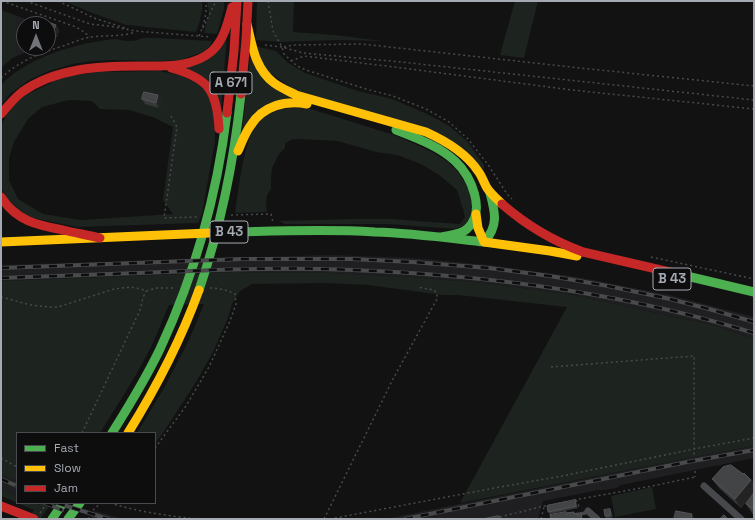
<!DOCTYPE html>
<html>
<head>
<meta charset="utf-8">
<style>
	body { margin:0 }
	#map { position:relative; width:755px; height:520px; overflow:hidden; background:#121213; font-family:"Space Grotesk",sans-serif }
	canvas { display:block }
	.frame { position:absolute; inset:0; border:2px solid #a5a9b2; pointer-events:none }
	.legend { position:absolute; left:16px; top:432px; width:140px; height:72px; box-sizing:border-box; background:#0d0d0e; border:1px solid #4a4b50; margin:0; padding:5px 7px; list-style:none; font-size:12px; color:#a5a9b2 }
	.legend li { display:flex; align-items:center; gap:8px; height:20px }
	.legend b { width:20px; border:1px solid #4a4b50 }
	.north { position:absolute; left:16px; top:16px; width:40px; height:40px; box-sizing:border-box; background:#0d0d0e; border:1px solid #4a4b50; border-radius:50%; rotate:0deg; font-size:11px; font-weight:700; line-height:16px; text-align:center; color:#a5a9b2 }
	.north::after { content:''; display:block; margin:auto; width:14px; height:18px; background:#72747a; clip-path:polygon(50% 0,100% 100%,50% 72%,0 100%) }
</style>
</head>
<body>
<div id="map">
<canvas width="755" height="520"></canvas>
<div class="frame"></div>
<ul class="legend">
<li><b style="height:5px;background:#4caf50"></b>Fast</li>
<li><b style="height:5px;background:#ffc107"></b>Slow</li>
<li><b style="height:5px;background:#c62828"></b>Jam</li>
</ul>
<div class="north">N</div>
</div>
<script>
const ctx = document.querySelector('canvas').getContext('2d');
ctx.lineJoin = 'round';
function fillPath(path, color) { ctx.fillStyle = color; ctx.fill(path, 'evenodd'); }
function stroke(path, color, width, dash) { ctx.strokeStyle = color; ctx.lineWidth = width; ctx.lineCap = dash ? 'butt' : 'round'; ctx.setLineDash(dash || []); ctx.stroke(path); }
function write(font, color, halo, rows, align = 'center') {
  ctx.font = font + ' "Space Grotesk",sans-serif'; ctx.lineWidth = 3; ctx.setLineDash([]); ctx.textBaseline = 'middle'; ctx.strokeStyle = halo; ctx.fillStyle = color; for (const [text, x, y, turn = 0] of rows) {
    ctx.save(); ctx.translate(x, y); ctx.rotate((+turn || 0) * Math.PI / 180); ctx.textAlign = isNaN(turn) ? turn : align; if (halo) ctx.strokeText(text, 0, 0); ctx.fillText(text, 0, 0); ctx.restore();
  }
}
fillPath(new Path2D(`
	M1 10 39 24H24V48L33 49 12 58 1 68Z
	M329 255 413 258 488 265 577 277 669 295 754 317V339L716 326 574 295 485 283 410 277 329 273 236 272 1 281V265Z
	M754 446V458L621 485 616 488 605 490H599L543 501 538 519H385L684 459Z
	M1 474 17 481V496L1 488Z
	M95 511 116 517 124 519H90Z`), '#1f1f21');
fillPath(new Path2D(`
	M64 1H202C203 11 200 22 196 32L127 25 92 13Z
	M207 1H224V9L217 34 204 33 209 13Z
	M257 1H294L293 32 335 35 382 41 336 40 280 42 256 40Z
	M515 1H538L524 58 500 55Z
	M1 10 16 16V56L12 58 1 68Z
	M227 35 221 111 218 97 183 67Z
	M143 38H158L212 41 210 46 203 52 180 60 160 61 113 60 92 61 73 64 49 71 29 80 11 93 1 105V85C23 61 69 45 101 41 105 40 111 39 116 39 121 40 126 41 131 41 135 41 139 39 143 38Z
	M256 47H259L276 51 287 62 305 73 358 91 392 99 425 113 448 125 467 141 484 165V170L469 156 298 93 265 69Z
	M250 58 299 100 280 101 241 141Z
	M159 71 180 75 199 84 212 98 215 116V141L202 214 198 223 77 227 29 217 19 210 6 197 1 188V126L7 113 20 98 63 77 97 72ZM69 100 92 101 100 109 130 110 155 118 173 127 163 200 173 214 81 220 43 214 18 199 9 180V158L14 142 28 119 42 107Z
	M296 106 311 109 394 135 415 144 434 153 448 162 459 173 472 195 470 223 455 229 388 224H285L279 221 352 219H390L460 224 465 217 463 209 457 190 439 175 421 164 397 155 376 152 338 141 298 139 290 140 285 144V148L279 154 272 168 271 179V189L267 195 266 202 267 212 235 213C239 189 243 139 259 121 268 111 283 109 296 106Z
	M236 272 329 273 410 277 485 283 574 295 716 326 754 339V446L684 459 460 503 567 307 458 295H443L368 285 326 283 252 284 240 291 232 304 228 318 213 352 196 382 163 433 155 443V433H137L164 388 189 340 204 304 169 305C163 318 158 332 152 345 137 375 118 404 100 433H17V481L1 474V281Z
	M652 487 656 509 615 517 611 496Z
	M1 488 17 496V503H35L39 505 40 503H52L40 519H27L34 510 1 496Z`), '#1d231e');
stroke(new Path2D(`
	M2 1 76 27 84 32 90 37
	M26 1 90 24 109 26 135 31 211 37
	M58 1 94 18 128 29
	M268 1 273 31 282 47 284 54 297 66 306 70 366 89 393 96 426 109 449 122 468 139 489 166 507 194 512 199
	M203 28 216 1
	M199 36C204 25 207 13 206 1
	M265 45 282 47 303 53 401 62 754 100
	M284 47 293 45 362 44 580 68 754 86
	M291 61 304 56 402 68 572 90 754 109
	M1 78C20 60 41 53 66 45 74 42 83 38 92 37 106 35 122 37 135 32
	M171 116 177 127 164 218 197 217
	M231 215 271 214 273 222
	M651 257 754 279
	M1 297 31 305 49 307H58L114 289 130 287 141 289 146 291 157 288H176
	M551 367 654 359 694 356V456
	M82 433 140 310 143 298 146 291
	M155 448 186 406 209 367 230 321 236 304 235 294C227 290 219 288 210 288
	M1 458 17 467
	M695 471V477
	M574 500 652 486 695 477
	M576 500 579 506 582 508
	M110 503C139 512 169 516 198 519
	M40 513 47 503
	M500 517 544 506 566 502
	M88 519 94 509 101 503
	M324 519 393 379 437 299V293L434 290 417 287
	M330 519 500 487 562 476 694 449 754 438
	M541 519 544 507`), '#494a4c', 1.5, [2, 3]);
stroke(new Path2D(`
	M575 519V515L585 513 588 511`), '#47484c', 3.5);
stroke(new Path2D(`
	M704 486 741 519
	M588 511 597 519`), '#47484c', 7);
stroke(new Path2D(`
	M396 130C416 138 439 146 455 161 471 176 487 211 467 229 460 235 449 235 441 237
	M232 232C279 231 327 229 375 232 411 233 448 238 484 242
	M484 242C499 226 495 212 490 193
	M674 273 754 292
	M199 290C221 226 234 161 241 94
	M112 433C129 406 146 378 160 349 195 274 217 195 227 113
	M52 519 63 503
	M68 519 80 503`), '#4caf50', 9);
stroke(new Path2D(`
	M247 24C252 45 255 69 274 83 281 88 288 91 296 95L426 132C446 141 466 153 478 171 482 176 484 183 487 188 491 194 497 199 502 204
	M238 151C242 142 245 133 251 125 263 106 285 100 307 104
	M476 214 478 228 484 242 550 251 577 256
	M1 242 232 232
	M128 433C156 388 181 340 199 290`), '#ffc107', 9);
stroke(new Path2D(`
	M171 68C209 78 217 91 219 129
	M241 94 246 40 248 1
	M227 113 234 51 237 1
	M1 114C8 106 14 98 22 92 56 68 99 66 139 66 163 66 193 68 212 51 224 40 228 22 232 7
	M1 197C16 221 37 225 63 230 75 233 88 235 100 238
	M502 204C526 225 553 241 583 252L674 273
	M1 506 34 519`), '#c62828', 9);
const rail = new Path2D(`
	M1 268 242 259H351L412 262 489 268 550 276 608 286 670 299 709 309 754 322
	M1 278C56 276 110 274 165 272 227 269 290 267 352 270 488 275 624 293 754 333
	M1 479 17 486
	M45 503 62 510
	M57 503 108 519
	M405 519 687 462 754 450`);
stroke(rail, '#494a4c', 4);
stroke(rail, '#0d0d0e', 2.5, [8]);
fillPath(new Path2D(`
	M48 24 56 25 59 30 57 37 48 33Z
	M142 99 162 100 159 108 145 104Z
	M743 474 751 480 754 483V493L741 508 719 488 712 479Z
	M754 493V516L746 504Z
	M576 502 578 508 550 514 548 512Z
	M610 509 611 511 613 517 606 519 605 516Z`), '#363839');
fillPath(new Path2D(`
	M56 25 59 30 57 37 53 32Z
	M158 95 162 100 159 108 156 103Z
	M751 480 754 483V493L741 508 735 499Z
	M610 509 611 511 613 517 611 515Z
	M692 514 695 519H691Z`), '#232324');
const building = new Path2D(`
	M38 18 56 25 53 32 48 30V24H36Z
	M144 92 158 95 156 103 142 99Z
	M731 465 743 474 744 473 751 480 735 499 712 479 723 467Z
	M754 493V510L746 504Z
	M575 500 576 506 548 512 547 506Z
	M610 509 611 515 605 516 604 510Z
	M676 511 692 514 691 519H674Z
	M566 512V513L574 512V514L577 513V515L581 514 582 519H551L550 515Z
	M724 515 728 519H720Z
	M499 516 500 519H483Z`);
fillPath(building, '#424446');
stroke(building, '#525457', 1);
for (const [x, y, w] of [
	[231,83,42],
	[229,232,38],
	[672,279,38]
]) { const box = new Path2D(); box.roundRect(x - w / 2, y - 11, w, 22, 3); ctx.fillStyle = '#0d0d0e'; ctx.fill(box); stroke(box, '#a5a9b2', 1); }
write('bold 13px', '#a5a9b2', null, [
	["A 671",231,83],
	["B 43",229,232],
	["B 43",672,279]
]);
</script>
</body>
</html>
